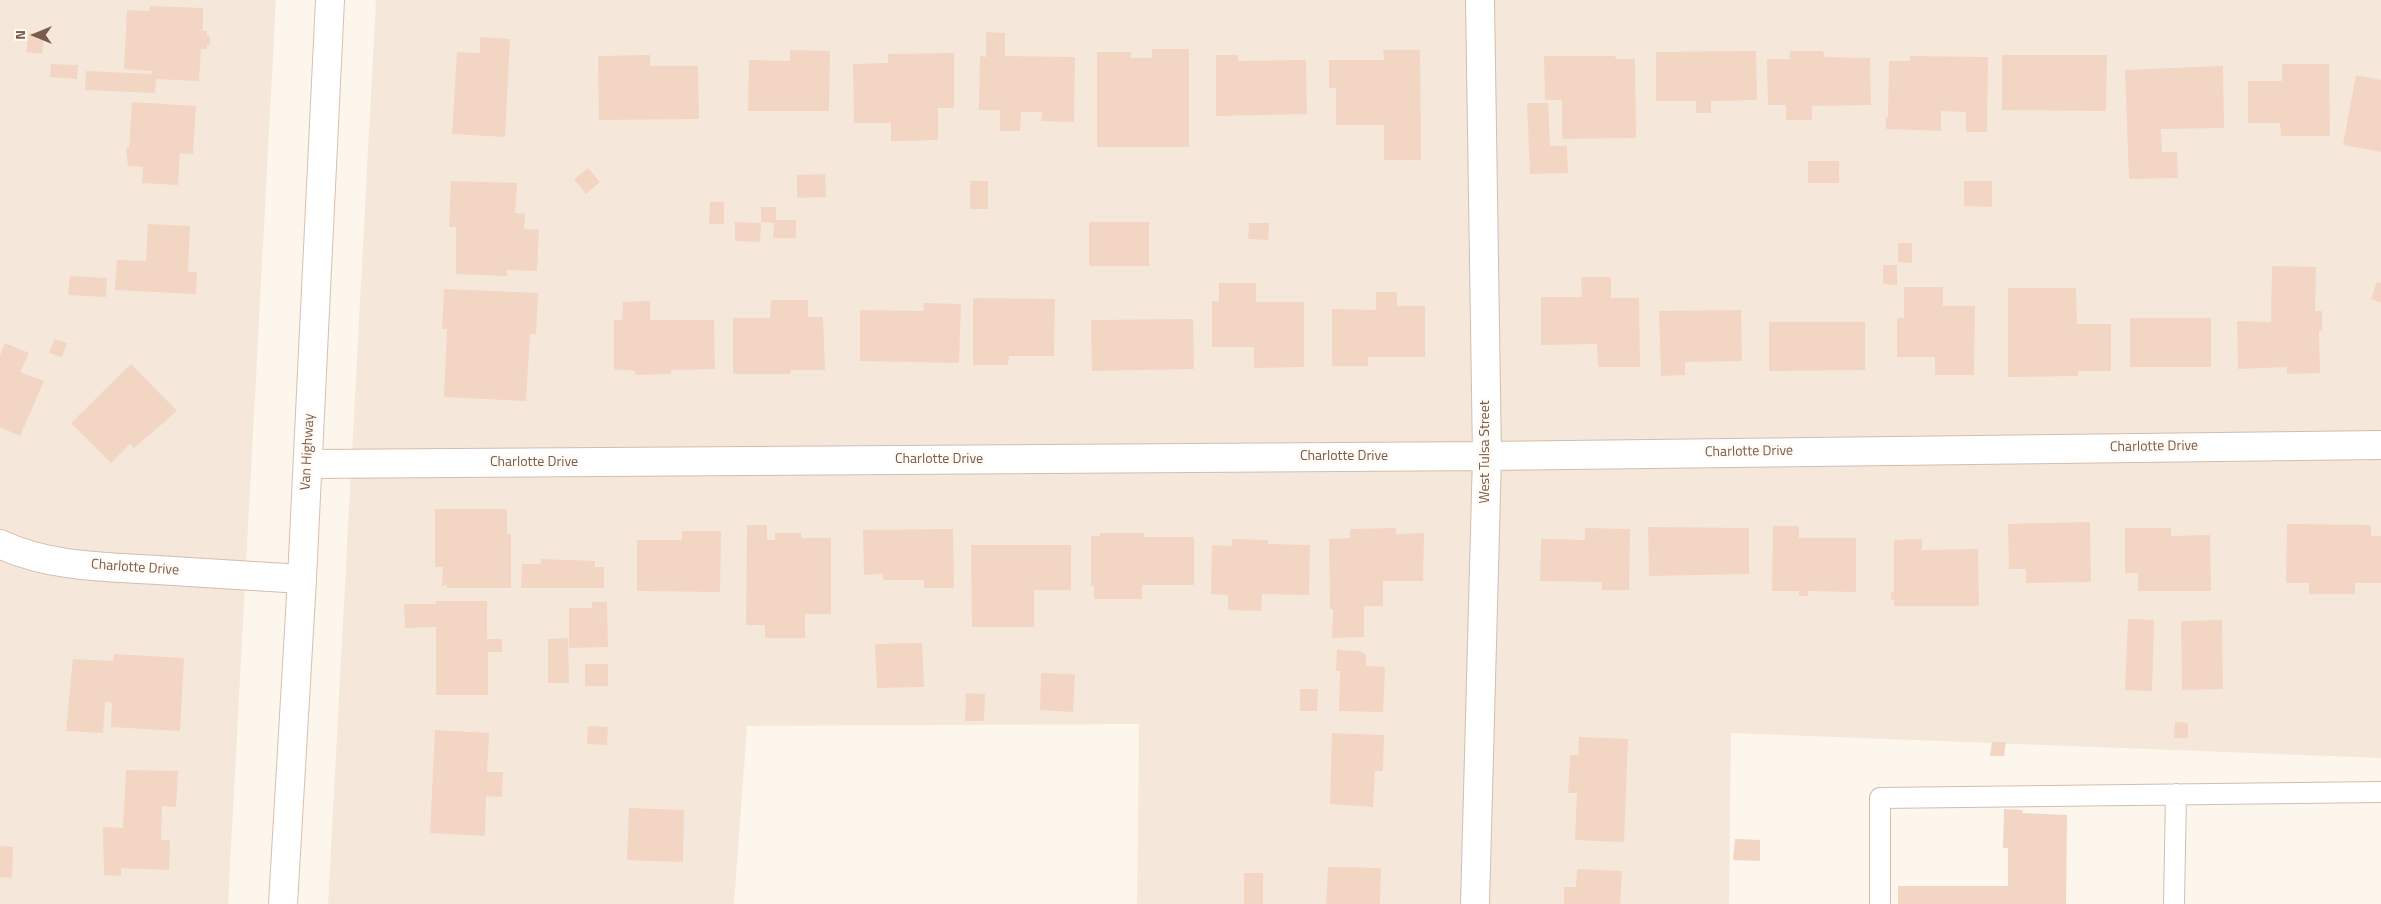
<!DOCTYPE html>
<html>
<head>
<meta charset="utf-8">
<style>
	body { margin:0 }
	#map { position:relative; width:2381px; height:904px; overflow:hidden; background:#fdf6ec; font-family:"Titillium Web",sans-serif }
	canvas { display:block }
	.north { position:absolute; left:10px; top:10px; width:50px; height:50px; -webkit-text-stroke:4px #fffaf3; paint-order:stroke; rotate:270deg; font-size:14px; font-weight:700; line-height:20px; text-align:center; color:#7a5c4d }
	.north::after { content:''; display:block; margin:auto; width:18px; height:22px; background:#7a5c4d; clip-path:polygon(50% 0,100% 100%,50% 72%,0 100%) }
</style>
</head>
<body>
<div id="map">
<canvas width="2381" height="904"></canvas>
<div class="north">N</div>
</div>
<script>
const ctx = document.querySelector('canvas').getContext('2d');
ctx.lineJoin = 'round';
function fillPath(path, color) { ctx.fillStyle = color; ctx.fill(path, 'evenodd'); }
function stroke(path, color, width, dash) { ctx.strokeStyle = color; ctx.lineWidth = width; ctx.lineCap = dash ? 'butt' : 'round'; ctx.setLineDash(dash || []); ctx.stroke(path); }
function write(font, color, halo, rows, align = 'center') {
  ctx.font = font + ' "Titillium Web",sans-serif'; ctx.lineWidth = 5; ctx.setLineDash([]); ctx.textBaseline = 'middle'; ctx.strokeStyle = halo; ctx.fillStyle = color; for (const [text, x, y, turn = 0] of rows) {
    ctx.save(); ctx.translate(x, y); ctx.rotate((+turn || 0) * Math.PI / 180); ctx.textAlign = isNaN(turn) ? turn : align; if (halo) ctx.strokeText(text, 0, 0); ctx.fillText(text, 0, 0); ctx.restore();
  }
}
fillPath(new Path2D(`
	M0 0H276L228 904H0Z
	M376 0H2381V758L1731 733 1729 904H1137L1139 724 747 726 734 904H328Z`), '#f5e8da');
fillPath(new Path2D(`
	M150 6 203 8V31H207V36L210 37V45H207V49H201L199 81 156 79 155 93 85 90 86 71 152 74V71L124 69 127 10 149 11Z
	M986 32 1005 33V56L1075 57 1074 122 1041 121 1042 112H1021L1020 131H1000V110H979L980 56 986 57Z
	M29 33 44 35 42 54 26 52Z
	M480 37 510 39 505 137 452 134 457 52 480 53Z
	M1152 49H1189V147H1097V52H1131V58H1152Z
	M790 50 830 51 829 111H748L749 60 790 61Z
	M1383 50H1420L1421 160H1384V125H1336V88H1329V60H1384Z
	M1756 51 1757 100 1711 101V113H1696V101H1656V52Z
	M1790 51H1823L1825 57 1870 58 1871 105 1812 106V120H1786V105H1768L1767 59H1790Z
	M954 53V108H938V140L891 141V123H854L853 64 888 63V54Z
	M650 55V66H698L699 119 599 120 598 56Z
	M1216 55H1238V61L1306 60 1307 114 1216 116Z
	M2002 55H2107L2106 111 2002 110Z
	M1544 56H1615L1616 59H1635L1636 138 1562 139V100H1545Z
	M1910 56 1988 57 1987 132H1966V112L1941 111V131L1886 129V117H1888L1889 61H1910Z
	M51 64 78 65 77 79 50 77Z
	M2282 64H2329L2330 136H2281L2280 123H2248V81H2282Z
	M2223 66 2224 128 2161 129 2162 152H2177L2178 178 2129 179 2125 70Z
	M2356 75 2381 80V152L2343 145Z
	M132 102 196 106 193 154 180 153 178 185 142 183 143 167 128 166 126 148H129Z
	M1527 103H1548L1550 146H1567L1568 173 1530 174Z
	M1808 161H1839V183H1808Z
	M588 168 600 182 586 194 574 179Z
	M825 174 826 197 797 198V175Z
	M451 181 517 183 515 213 525 214 524 229 539 230 537 271 507 270V276L456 274V227H449Z
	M970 181H988V209H970Z
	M1964 181H1992V207L1964 206Z
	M710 202H724V224H709Z
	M761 207H776V220H796V238H773L774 223 761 222Z
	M735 222 761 223 760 242 735 241Z
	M1089 222H1149V266H1089Z
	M1249 223H1269L1268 240 1248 239Z
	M148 224 190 226 188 272H197L196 294 115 290 117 260 146 261Z
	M1898 243H1912V263L1898 262Z
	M1883 265H1897V285L1883 284Z
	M2272 266 2316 267 2315 311H2322V331H2319L2320 373 2287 374V367L2238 369 2237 321 2271 322Z
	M70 276 107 278 106 297 68 295Z
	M1581 277H1611V298H1639L1640 367H1598L1597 344 1541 345V297H1582Z
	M2377 282 2381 283V303L2371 299Z
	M1219 283H1256V302H1304V367L1254 368V347H1212V301H1219Z
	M1904 287H1943V306H1975L1974 375H1935V357H1897V318H1904Z
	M2008 288H2076L2077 324H2111V371H2078V376L2008 377Z
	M444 289 538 293 536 334H530L526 401 444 397 447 329H442Z
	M1376 292H1397V306H1425V357H1368V366H1332V309L1376 310Z
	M973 298 1055 299 1054 356H1009L1008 365H973Z
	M771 300H808V317H823L825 370H791L790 374H733V318H770Z
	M650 301V320H714L715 369 671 370V374L635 375V371L614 369V320H622L623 302Z
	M924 303 961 304 959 363 860 361V310L923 311Z
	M1741 310 1742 361 1685 362V375L1661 376 1659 311Z
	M2130 318H2211V367H2130Z
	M1193 319 1194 369 1092 371 1091 320Z
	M1769 322H1865V370L1769 371Z
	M55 339 67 343 62 357 49 353Z
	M5 343 29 353 20 372 44 381 20 436 0 427V355Z
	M131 364 177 411 134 448 130 444 111 463 71 423Z
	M435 509H507V534H511V588H447V585L442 586 443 567H435Z
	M2090 522 2091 582 2026 583V569H2009L2008 524Z
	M2287 524 2371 525V536H2381V583H2355V594H2309V583H2286Z
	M747 525H767V540H775V533H801V538H831V614H805V638H765V625H746Z
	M1773 526H1799V538H1856V592L1808 591V596H1799V591H1772Z
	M1648 527 1749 528V574L1649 576Z
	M1396 528V534L1424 533 1423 581H1383V606H1364V637L1332 638 1333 609H1330L1329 539 1350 538V529Z
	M1585 528 1630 529 1629 590H1602V582L1540 581 1541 539 1585 540Z
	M2125 528H2171V536L2210 535 2211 591H2138V573H2125Z
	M953 529 954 588H924V580H883V574L864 575 863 530Z
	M682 531H721L720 592 637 591V540H682Z
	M1100 533H1144V537H1194V585H1142V599H1094V586H1091V536H1100Z
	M1232 539 1268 540V544L1310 545 1309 595 1262 594 1261 611 1228 610V595L1211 594 1212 545 1232 546Z
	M1922 539V550L1978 549 1979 606H1894V599L1891 600V592H1894V540Z
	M971 545H1071V590H1034V627H972Z
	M541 559 595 561V567H604V588H521L522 564H541Z
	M436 601H487V639H502V652H488V695H436V627L405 628 404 604H436Z
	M592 602H607L608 647 569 648V608H592Z
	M2128 619 2154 620 2152 691 2125 690Z
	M2222 620 2223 689 2182 690 2181 621Z
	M568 638 569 683H548V639Z
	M922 643 924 687 877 688 875 644Z
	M1337 650 1359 651 1366 655V666L1385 667 1383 712 1339 711 1340 671H1336Z
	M114 654 184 658 180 731 111 727 112 703 105 702 103 733 66 731 73 659 113 661Z
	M585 664H608V686H585Z
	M1041 673 1075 674 1073 712 1040 710Z
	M1300 689H1318L1317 711H1300Z
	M966 693 985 694 984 721H965Z
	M2175 722 2188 723V738H2174Z
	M588 726 608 727 607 745 587 744Z
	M435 730 489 733 487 772H503L502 797 486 796 485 836 430 833Z
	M1332 733 1384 735 1383 771H1375L1373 807 1330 804Z
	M1579 737 1628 739 1624 842 1575 840 1577 793H1568L1570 755H1578Z
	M1992 742H2006L2004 756H1990Z
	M126 770 178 771 176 807 162 806 161 840H170L169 870 121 868V876L104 875 103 827 123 828Z
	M629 808 684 810 683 862 627 860Z
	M2004 809 2023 810 2022 813 2067 815 2066 904H1898V886H2008V848H2003Z
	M1735 839 1760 840V861L1733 860Z
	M0 846 13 847 12 878 0 877Z
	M1328 867 1381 868 1380 904H1326Z
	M1577 869 1622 871 1620 904H1564V887H1576Z
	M1244 873H1263V904H1244Z`), '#f3d5c3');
const lane = new Path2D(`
	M1880 904V798L2381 792
	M2174 904 2176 794`);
const street = new Path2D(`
	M308 464 1487 456 2381 445
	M0 544C48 567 105 567 157 570 205 573 254 576 302 579
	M1475 904 1487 456 1480 0`);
const secondary = new Path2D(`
	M283 904 302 579 330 0`);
stroke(lane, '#d1beb0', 22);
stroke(street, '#d1beb0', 30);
stroke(secondary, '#d6c0b0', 30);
stroke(lane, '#fff', 20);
stroke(street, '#fff', 28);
stroke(secondary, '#fff', 28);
write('14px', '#7a5c4d', '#fffaf3', [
	["Charlotte Drive",2154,447,-1],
	["Van Highway",308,452,-87],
	["West Tulsa Street",1486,452,-90],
	["Charlotte Drive",1749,452,-1],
	["Charlotte Drive",1344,457],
	["Charlotte Drive",939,460],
	["Charlotte Drive",534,463],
	["Charlotte Drive",135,568,4]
]);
</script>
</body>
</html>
